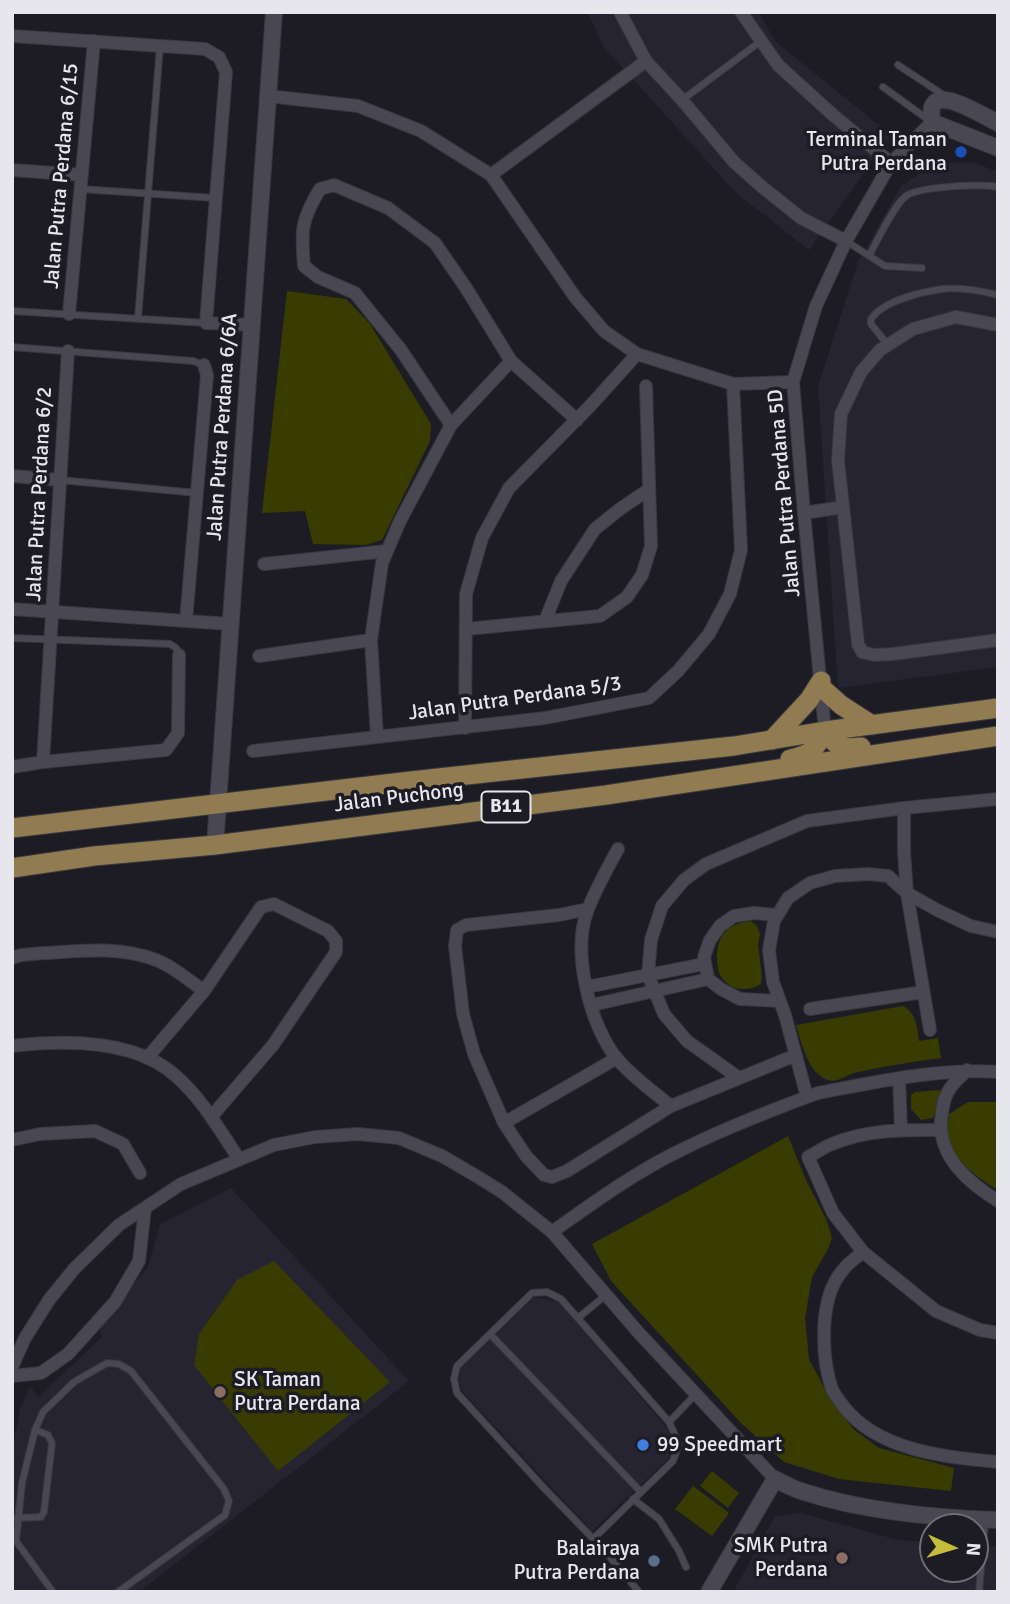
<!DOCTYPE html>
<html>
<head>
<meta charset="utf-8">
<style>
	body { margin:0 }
	#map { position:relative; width:1010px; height:1604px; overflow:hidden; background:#1d1c24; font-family:Signika,sans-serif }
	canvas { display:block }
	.frame { position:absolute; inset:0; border:14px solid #e7e6ec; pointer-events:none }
	.north { position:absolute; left:919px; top:1513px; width:70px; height:70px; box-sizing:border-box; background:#1d1c24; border:2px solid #6e6d74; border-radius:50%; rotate:94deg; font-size:19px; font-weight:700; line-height:28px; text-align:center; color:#e7e6ec }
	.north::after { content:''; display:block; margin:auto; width:24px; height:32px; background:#c6bc3c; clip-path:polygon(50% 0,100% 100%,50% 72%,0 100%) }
</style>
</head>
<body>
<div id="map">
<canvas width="1010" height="1604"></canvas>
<div class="frame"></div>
<div class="north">N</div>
</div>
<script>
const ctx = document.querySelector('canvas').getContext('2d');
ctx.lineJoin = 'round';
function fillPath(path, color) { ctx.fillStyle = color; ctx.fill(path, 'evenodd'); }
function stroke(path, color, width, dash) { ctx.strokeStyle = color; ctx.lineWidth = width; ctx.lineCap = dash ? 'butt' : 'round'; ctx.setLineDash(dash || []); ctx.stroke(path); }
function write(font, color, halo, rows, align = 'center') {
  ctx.font = font + ' Signika,sans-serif'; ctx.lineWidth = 7; ctx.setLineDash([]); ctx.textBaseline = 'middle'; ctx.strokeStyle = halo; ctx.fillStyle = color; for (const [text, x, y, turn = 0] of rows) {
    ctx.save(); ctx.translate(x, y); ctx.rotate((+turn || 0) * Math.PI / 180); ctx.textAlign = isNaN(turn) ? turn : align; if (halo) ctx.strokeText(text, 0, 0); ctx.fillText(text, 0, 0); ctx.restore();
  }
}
fillPath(new Path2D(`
	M588 12H758L776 42 891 135 809 250 735 192 603 46Z
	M973 162 998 172V667L838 688 818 386 858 262 901 186 935 163Z
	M231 1188 409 1381 139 1592H12V1453L20 1409 30 1386 38 1397 102 1337 98 1327 148 1267 160 1224Z
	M533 1298H544L559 1303 665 1426 674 1443 669 1458 592 1531 462 1391 459 1381 461 1367Z
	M800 1513 898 1540 933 1542V1569H975V1545L998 1547V1592H733L775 1516Z`), '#262431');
fillPath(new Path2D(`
	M287 291 346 299 370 324 431 424 430 441 382 540 365 545 313 544 305 511 262 513Z
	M751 921 757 926 760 934 758 945 762 976 761 984C749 992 731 991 722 978 718 972 717 964 717 957 717 935 729 923 751 921Z
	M903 1006C917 1014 917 1027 919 1041L938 1038 941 1058C912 1062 883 1066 854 1073 846 1075 837 1083 828 1080 807 1073 802 1043 796 1025Z
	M939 1090 941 1092 933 1118 921 1120 911 1109V1095L915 1092Z
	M968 1102H998V1190C980 1180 956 1162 949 1142 946 1133 948 1123 949 1114Z
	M788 1136 806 1180 826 1219 832 1238 828 1249 812 1277 805 1318 809 1359 827 1393 853 1429 879 1448 954 1468 951 1491 839 1479 784 1462 741 1423 611 1281 592 1244Z
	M274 1261 390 1382 278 1471 194 1365 199 1334 237 1280Z
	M712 1471 739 1493 728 1508 700 1486Z
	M693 1486 729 1513 712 1536 675 1509Z`), '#383c01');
const service = new Path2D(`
	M898 65 945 96
	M883 87 930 121
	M682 100 761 41
	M80 189 215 198
	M846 241 885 266 922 268
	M869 256C877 241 894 205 906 196 921 186 980 184 998 187
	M12 311 206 323
	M138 318 160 46
	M888 345 871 324V319C883 301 921 292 942 289 958 287 982 291 998 295
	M12 347 193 361 204 365
	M60 480 197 493
	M12 638 170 644 176 648 179 655
	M578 1318 606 1295
	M490 1334 641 1492
	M669 1422 696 1394
	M633 1499 659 1519 679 1551 686 1567
	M17 1518 41 1517 44 1512 52 1443 48 1435 35 1430
	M593 1539 673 1461 679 1444 669 1422 561 1299 547 1292 532 1293 457 1366 454 1379 457 1393 544 1488 604 1550 639 1592
	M53 1592 16 1541 22 1483 35 1430 43 1412 74 1382 107 1363 119 1364 131 1371 224 1489 229 1501 225 1515 118 1592
	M979 1592 985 1522`);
const minor = new Path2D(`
	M620 12 646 61 682 100 734 162 761 186 801 218 846 241
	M741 12 778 65 833 115 891 163
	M12 36 205 49 219 57 226 72 206 323 252 325
	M268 96 358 106 421 131 491 175 575 297 604 331 637 354 733 384 793 382
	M12 170 82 175
	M491 175 646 61
	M69 314 94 41
	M998 325 956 317 913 329 880 350 861 372 841 414 838 460 858 644 862 652 874 655 893 654 998 640
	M451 425 401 350 355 293 318 277 304 266C301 230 301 220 320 189L334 185 388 208 435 243 466 288 511 361 577 420
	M12 476 60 480
	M804 513 843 507
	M264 564 387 551
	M12 609 230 624
	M186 621 207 375 204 365
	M545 621 561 581 595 529 620 509 648 490
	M466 629 600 616 627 597 642 575 651 546 646 386
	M259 656 371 640
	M465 728 466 594 482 538 509 488 591 405 637 354
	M825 731 804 513 793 382 816 306 846 241 891 163 932 122
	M377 737 371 640 382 563 400 521 451 425 511 361
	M253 751 545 718 649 698 678 671 709 634 730 594 741 550 733 384
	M43 762 68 351
	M12 767 43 762 166 750 178 733 179 655
	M904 808V852L907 893 930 1030
	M618 849C607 869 595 890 587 912 572 953 590 1027 618 1060 633 1077 653 1092 671 1106
	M588 909 559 915 466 925 457 930 455 946 463 1014 474 1054 504 1123 526 1156 544 1175 552 1177 567 1171 671 1106 796 1055
	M777 915 754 913 734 916 720 926 710 940 704 957 708 979 721 989 740 999 780 1001
	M12 958 21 955C65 952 121 943 163 963 177 970 191 982 204 991
	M587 987 704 964
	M592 1005 708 979
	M810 1009 923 992
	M12 1046C64 1040 136 1039 177 1077 203 1100 220 1131 239 1159
	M147 1058 204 991 261 907 274 904 328 931 336 941V952L273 1045 211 1117
	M967 1070C962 1076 953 1083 949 1090 943 1099 942 1111 941 1121 939 1158 969 1183 998 1201
	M739 1078 687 1041 664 1014 648 975 651 940 662 906 684 880 706 864 807 821 904 808 998 799
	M899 1078 901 1130
	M807 1097 785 1015 773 982 769 950 774 921 788 898 810 883 835 876 868 874 888 876 907 893 937 910 971 926 998 932
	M504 1123 617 1058
	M941 1130C904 1130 867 1129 832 1144 824 1147 816 1153 808 1157L833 1213 863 1252 936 1311 980 1330 998 1333
	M12 1140 40 1134 95 1131 123 1144 140 1173
	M552 1232C593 1203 634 1173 679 1151 721 1130 764 1113 807 1097L818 1093C877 1082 938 1068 998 1072
	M863 1252C856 1258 848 1263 843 1270 828 1287 824 1314 824 1336 824 1355 826 1372 832 1389 835 1396 840 1401 844 1407 879 1451 945 1457 998 1462
	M12 1367 25 1338 49 1300 74 1269 119 1225 181 1184 274 1145 315 1137 358 1134 399 1138 442 1156 478 1177 502 1192 552 1232 638 1332 775 1479
	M12 1376 41 1373 68 1354 115 1302 139 1261 145 1208`);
const tertiary = new Path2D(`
	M998 123C985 117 942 89 933 105 930 110 932 117 932 122L998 148
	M215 845 274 12
	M709 1592 775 1479C784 1484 794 1489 804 1492 866 1512 934 1518 998 1520`);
const primary = new Path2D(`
	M822 688 841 705 872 725
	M772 740 809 700 821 681
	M790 759C812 755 815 749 825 731 838 748 840 749 861 747
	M12 828 411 781 734 746 825 731 998 708
	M12 868 94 856 215 845 606 795 998 736`);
stroke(service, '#38383e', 8);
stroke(minor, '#38383e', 14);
stroke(tertiary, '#38383e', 18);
stroke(primary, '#38383e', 21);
stroke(service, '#494852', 6);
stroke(minor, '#494852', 12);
stroke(tertiary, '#494852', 16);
stroke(primary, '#917b51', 19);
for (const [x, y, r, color] of [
	[961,152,7,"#1a4fb4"],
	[220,1392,7,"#8d6e63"],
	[643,1445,7,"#3f7fe0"],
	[842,1558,7,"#8d6e63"],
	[654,1561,7,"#5c6f8a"]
]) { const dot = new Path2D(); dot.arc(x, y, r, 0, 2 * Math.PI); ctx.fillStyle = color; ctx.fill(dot); stroke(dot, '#1d1c24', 2.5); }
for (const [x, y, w] of [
	[506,807,49]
]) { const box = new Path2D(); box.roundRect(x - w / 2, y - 15.5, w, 31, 5); ctx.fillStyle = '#1d1c24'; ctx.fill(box); stroke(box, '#e7e6ec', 2); }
write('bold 19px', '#e7e6ec', null, [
	["B11",506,807]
]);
write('21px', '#e7e6ec', '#1d1c24', [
	["Terminal Taman",947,140],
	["Putra Perdana",947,164],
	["SK Taman",234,1380,"left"],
	["Putra Perdana",234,1404,"left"],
	["99 Speedmart",657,1445,"left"],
	["SMK Putra",828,1546],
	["Perdana",828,1570],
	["Balairaya",640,1549],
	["Putra Perdana",640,1573]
], 'right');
write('21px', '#e7e6ec', '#1d1c24', [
	["Jalan Putra Perdana 6/15",62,176,-85],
	["Jalan Putra Perdana 6/6A",223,427,-86],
	["Jalan Putra Perdana 5D",785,493,-95],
	["Jalan Putra Perdana 6/2",40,494,-87],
	["Jalan Putra Perdana 5/3",515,699,-8],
	["Jalan Puchong",399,798,-7]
]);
</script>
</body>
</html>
